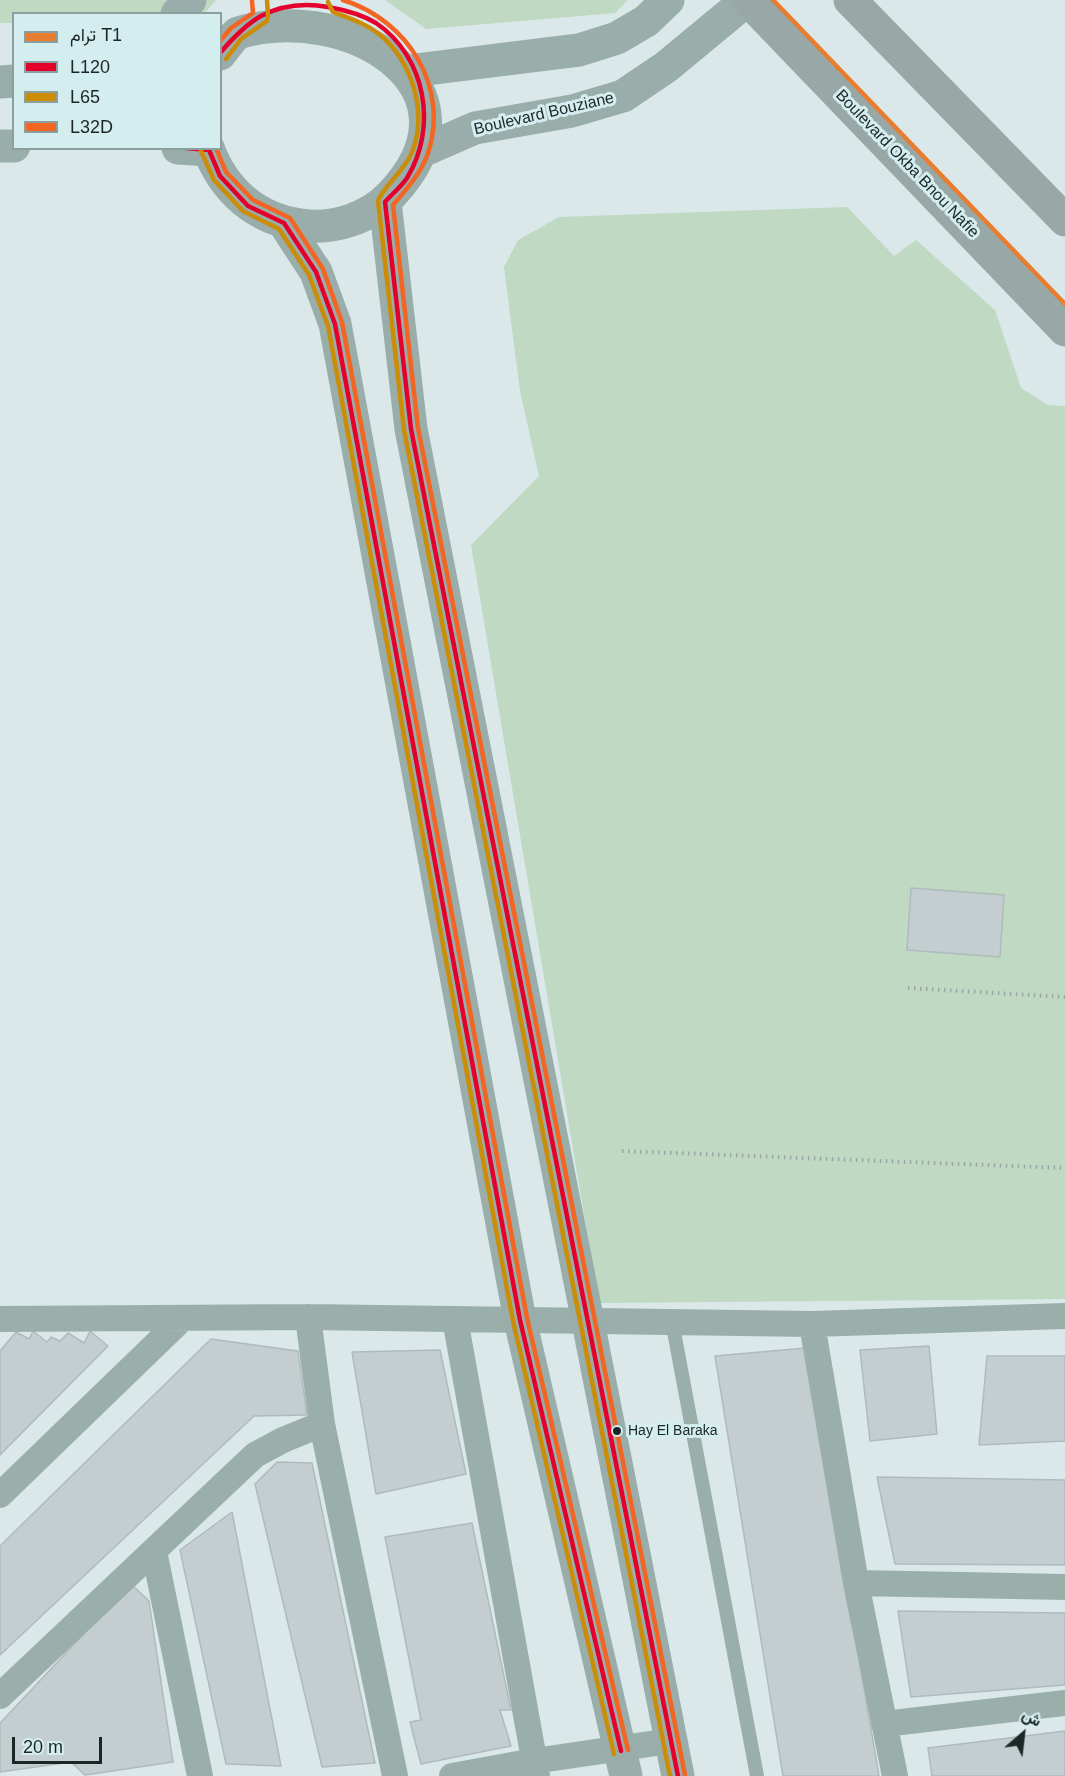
<!DOCTYPE html>
<html>
<head>
<meta charset="utf-8">
<style>
	body { margin:0 }
	#map { position:relative; width:1065px; height:1776px; overflow:hidden; background:#dae8ea; font-family:Arial,Vazirmatn,sans-serif }
	canvas { display:block }
	.legend { position:absolute; left:12px; top:12px; width:210px; height:138px; box-sizing:border-box; background:#d4eef0; border:2px solid #8b9ea0; margin:0; padding:8px 10px; list-style:none; font-size:18px; color:#1d2627 }
	.legend li { display:flex; align-items:center; gap:12px; height:30px }
	.legend b { width:30px; border:2px solid #8b9ea0 }
	.north { position:absolute; left:993px; top:1704px; width:60px; height:60px; -webkit-text-stroke:4px #d4eef0; paint-order:stroke; rotate:28deg; font-size:16px; font-weight:700; line-height:24px; text-align:center; color:#1d2627 }
	.north::after { content:''; display:block; margin:auto; width:21px; height:27px; background:#1d2627; clip-path:polygon(50% 0,100% 100%,50% 72%,0 100%) }
	.scale { position:absolute; left:12px; top:1737px; width:90px; height:27px; box-sizing:border-box; border:3px solid #1d2627; border-top:0; padding-left:8px; font-size:18px; line-height:21px; white-space:nowrap; color:#1d2627; -webkit-text-stroke:4px #d4eef0; paint-order:stroke }
</style>
</head>
<body>
<div id="map">
<canvas width="1065" height="1776"></canvas>
<ul class="legend">
<li><b style="height:8px;background:#e87d30"></b>ترام T1</li>
<li><b style="height:8px;background:#e4002b"></b>L120</li>
<li><b style="height:8px;background:#cb8c08"></b>L65</li>
<li><b style="height:8px;background:#f26522"></b>L32D</li>
</ul>
<div class="north">ش</div>
<div class="scale">20 m</div>
</div>
<script>
const ctx = document.querySelector('canvas').getContext('2d');
ctx.lineJoin = 'round';
function fillPath(path, color) { ctx.fillStyle = color; ctx.fill(path, 'evenodd'); }
function stroke(path, color, width, dash) { ctx.strokeStyle = color; ctx.lineWidth = width; ctx.lineCap = dash ? 'butt' : 'round'; ctx.setLineDash(dash || []); ctx.stroke(path); }
function write(font, color, halo, rows, align = 'center') {
  ctx.font = font + ' Arial,sans-serif'; ctx.lineWidth = 6; ctx.setLineDash([]); ctx.textBaseline = 'middle'; ctx.strokeStyle = halo; ctx.fillStyle = color; for (const [text, x, y, turn = 0] of rows) {
    ctx.save(); ctx.translate(x, y); ctx.rotate((+turn || 0) * Math.PI / 180); ctx.textAlign = isNaN(turn) ? turn : align; if (halo) ctx.strokeText(text, 0, 0); ctx.fillText(text, 0, 0); ctx.restore();
  }
}
fillPath(new Path2D(`
	M0 0H216L205 13 14 14 13 23H0Z
	M385 0H628L615 13 426 29Z
	M847 207 894 256 916 240 995 310 1021 388 1048 405 1065 406V1299L599 1303 471 545 539 476 520 391 504 267 518 240 559 217Z`), '#bfd9c2');
const building = new Path2D(`
	M911 888 1004 895 1000 957 907 950Z
	M33 1331 47 1342 51 1337 60 1341 68 1333 84 1343 90 1331 108 1346 0 1455V1351L16 1332 29 1339Z
	M211 1339 298 1351 307 1415 254 1416 0 1655V1546Z
	M929 1346 937 1434 870 1441 860 1350Z
	M806 1348 879 1776H783L715 1356Z
	M440 1350 466 1474 376 1494 352 1352Z
	M987 1356H1065V1441L979 1445Z
	M277 1462 312 1463 375 1763 322 1767 255 1484Z
	M877 1477 1065 1480V1565L895 1564Z
	M232 1512 281 1766 226 1764 180 1550Z
	M472 1523 511 1710H500L511 1746 421 1764 410 1722 421 1720 385 1537Z
	M131 1584 149 1601 173 1762 85 1775 71 1762 0 1772V1723Z
	M898 1611 1065 1613V1685L911 1697Z
	M1065 1731V1776H932L928 1748Z`);
fillPath(building, '#c4ced1');
stroke(building, '#b0babd', 1.5);
stroke(new Path2D(`
	M908 988 1065 997
	M622 1151 1065 1168`), '#98a7a4', 4, [1.5, 4.5]);
stroke(new Path2D(`
	M672 1321 757 1776`), '#9bafaa', 14);
stroke(new Path2D(`
	M308 1317 322 1424 395 1776
	M0 1319 308 1317 812 1324 1065 1316
	M455 1319 537 1776
	M812 1324 856 1583 895 1776
	M0 1495 182 1319
	M154 1551 200 1776
	M856 1583 1065 1587
	M0 1696 255 1455 283 1440 322 1424
	M884 1724 1065 1703
	M452 1776 534 1761 670 1741`), '#9bafaa', 26);
stroke(new Path2D(`
	M177 14 190 0
	M417 70 579 50 617 38 646 21 668 0
	M0 82 14 81
	M0 146H14
	M178 148 209 150
	M208 148C224 191 256 219 301 225 333 230 370 218 392 194 491 88 350 0 238 33 231 38 226 47 220 54
	M420 152 475 128 572 111 623 96 666 67 747 0
	M385 202 411 429 678 1776
	M284 223 316 272 335 324 520 1320 626 1776`), '#99adaa', 33);
stroke(new Path2D(`
	M748 0 1065 330
	M850 0 1065 220`), '#98a8a6', 33);
stroke(new Path2D(`
	M220 53C232 39 245 25 261 16 282 5 306 3 328 7 345 10 361 14 376 23 426 57 438 127 407 178 401 187 392 194 385 202L411 429 678 1776
	M186 148 209 150 220 176 248 206 284 223 316 272 335 324 520 1320 621 1751`), '#e4002b', 4.5);
stroke(new Path2D(`
	M328 2 333 12C349 18 365 23 379 34 412 61 428 112 412 152 404 172 384 185 378 201L404 430 670 1776
	M226 59 241 39 267 21 268 16 267 0
	M201 151 214 180 243 211 279 229 309 275 328 326 513 1321 614 1754`), '#cb8c08', 4.5);
stroke(new Path2D(`
	M343 0C408 20 451 88 427 156 420 174 406 190 393 205L418 428 685 1775
	M220 41 231 28 253 13 252 1
	M216 148 226 172 253 200 290 218 323 269 342 322 527 1318 628 1750`), '#f26522', 4.5);
stroke(new Path2D(`
	M773 0 1065 304`), '#e87d30', 4.5);
for (const [x, y, r, color] of [
	[617,1431,5,"#1d2627"]
]) { const dot = new Path2D(); dot.arc(x, y, r, 0, 2 * Math.PI); ctx.fillStyle = color; ctx.fill(dot); stroke(dot, '#d4eef0', 2); }
write('14px', '#1d2627', '#d4eef0', [
	["Hay El Baraka",628,1431]
], 'left');
write('16px', '#1d2627', '#d4eef0', [
	["Boulevard Bouziane",544,114,-13],
	["Boulevard Okba Bnou Nafie",907,164,46]
]);
</script>
</body>
</html>
